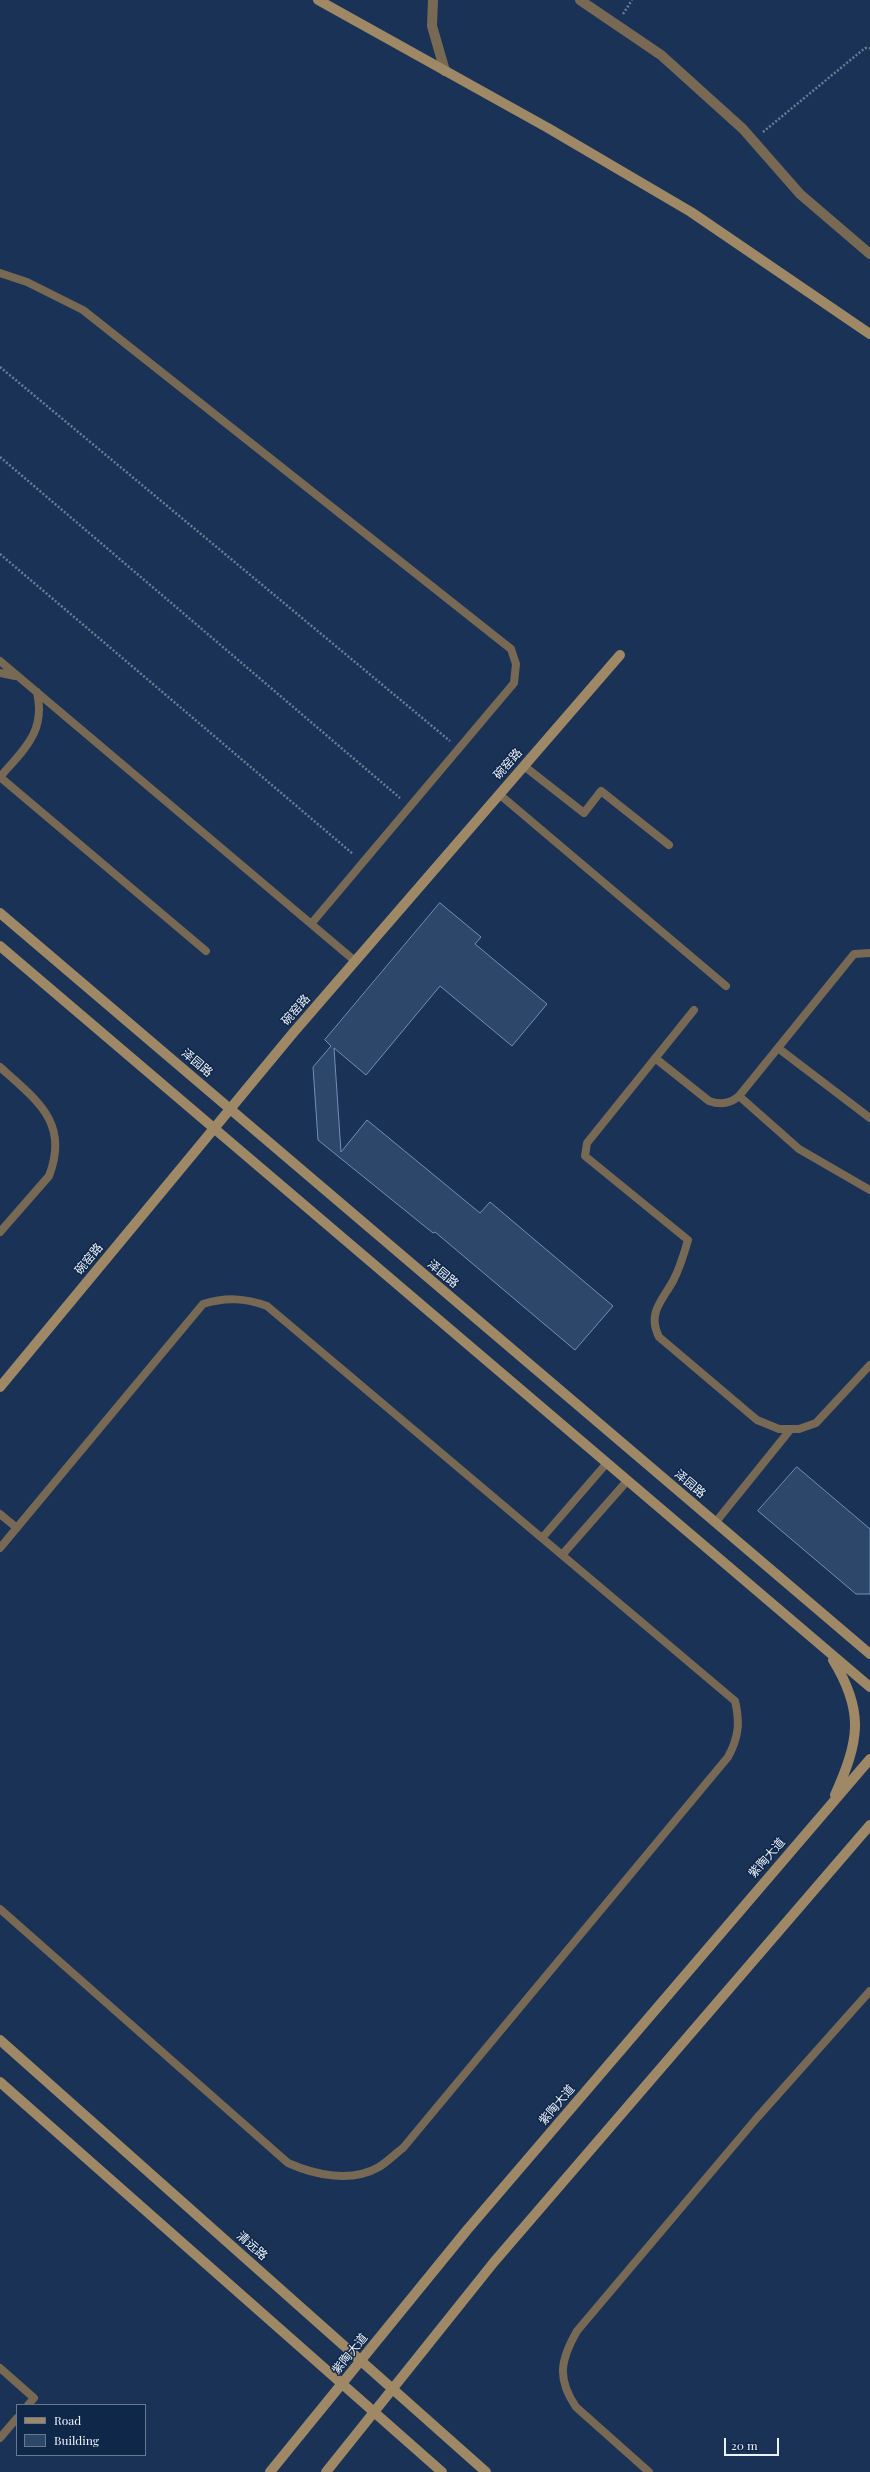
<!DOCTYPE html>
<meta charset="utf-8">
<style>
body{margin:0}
#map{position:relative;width:870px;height:2472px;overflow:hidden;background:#193255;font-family:"Playfair Display",serif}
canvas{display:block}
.legend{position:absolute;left:16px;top:2404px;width:130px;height:52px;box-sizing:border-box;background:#0f2749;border:1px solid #677890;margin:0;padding:5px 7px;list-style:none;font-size:12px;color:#ecf2fb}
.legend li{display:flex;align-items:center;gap:8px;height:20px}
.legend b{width:20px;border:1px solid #677890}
.scale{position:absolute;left:724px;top:2438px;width:55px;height:18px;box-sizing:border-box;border:2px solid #ecf2fb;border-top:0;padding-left:5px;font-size:12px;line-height:14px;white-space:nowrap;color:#ecf2fb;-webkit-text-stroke:3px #0f2749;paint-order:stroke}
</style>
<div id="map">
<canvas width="870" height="2472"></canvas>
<ul class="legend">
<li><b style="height:5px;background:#9f8865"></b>Road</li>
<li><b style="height:11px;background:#2d476b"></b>Building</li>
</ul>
<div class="scale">20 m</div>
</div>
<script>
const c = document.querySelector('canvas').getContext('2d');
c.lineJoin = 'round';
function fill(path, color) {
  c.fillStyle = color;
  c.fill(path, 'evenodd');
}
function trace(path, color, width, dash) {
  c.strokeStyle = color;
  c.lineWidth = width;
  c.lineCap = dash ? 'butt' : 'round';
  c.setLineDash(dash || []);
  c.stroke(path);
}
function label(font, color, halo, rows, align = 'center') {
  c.font = font + ' "Playfair Display","Noto Sans SC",serif';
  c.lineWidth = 3;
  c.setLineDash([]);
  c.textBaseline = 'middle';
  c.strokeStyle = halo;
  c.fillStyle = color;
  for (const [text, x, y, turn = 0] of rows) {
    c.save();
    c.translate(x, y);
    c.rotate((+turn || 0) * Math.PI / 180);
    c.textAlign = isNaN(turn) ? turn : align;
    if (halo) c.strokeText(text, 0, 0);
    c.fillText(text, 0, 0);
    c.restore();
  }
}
const building = new Path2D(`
 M 440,903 L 481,937 L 475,944 L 547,1004 L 512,1046 L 440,986 L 366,1075 L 334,1048 L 341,1152 L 367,1120 L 480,1213 L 490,1202 L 613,1306 L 575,1350 L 435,1232 L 433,1233 L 318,1140 L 313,1067 L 331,1046 L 325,1040 Z
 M 797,1467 L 870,1529 L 870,1594 L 856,1594 L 758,1511 Z`);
fill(building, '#2d476b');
trace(building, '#728fb7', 1);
trace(new Path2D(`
 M 623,14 L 632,0
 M 763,132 L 865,48 L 870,48
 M 0,367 L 450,741
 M 0,457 L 400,798
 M 0,554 L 353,854`), '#6b7d96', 2.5, [2, 2]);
trace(new Path2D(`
 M 0,273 L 27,282 L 83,310 L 511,649 L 516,664 L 514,683 L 311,924
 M 0,661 L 355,961
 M 0,673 L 15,676
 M 524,766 L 584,813 L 601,791 L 669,845
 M 0,777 L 206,951
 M 0,777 C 24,749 46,732 37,692
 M 499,794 L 726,986
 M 694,1010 L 587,1143 L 585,1156 L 688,1240 C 684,1254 680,1268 673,1281 C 662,1301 647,1313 659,1337 L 757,1420 L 779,1429 L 799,1429 L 816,1423 L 870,1365
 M 778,1048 L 870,1118
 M 655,1058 L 709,1101 C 720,1105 730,1104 739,1096 L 854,954 L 870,953
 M 0,1067 C 36,1100 70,1122 49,1176 L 0,1232
 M 739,1096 L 799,1149 L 870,1190
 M 0,1514 L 17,1528
 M 715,1523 L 790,1430
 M 542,1538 L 606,1464
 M 0,1548 L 203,1304 C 226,1297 245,1298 267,1306 L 735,1701 C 740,1722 739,1737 728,1757 L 403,2148 C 395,2154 387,2162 379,2167 C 351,2183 315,2175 288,2163 L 0,1909
 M 562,1555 L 627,1481
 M 0,2368 L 34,2398 L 28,2405
 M 0,2438 L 17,2418
 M 649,2472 L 576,2407 C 556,2378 561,2359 577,2331 L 756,2119 L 870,1991`), '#786954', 8);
trace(new Path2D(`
 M 433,0 L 432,26 L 445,71
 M 580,0 L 661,55 L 743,129 L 800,194 L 870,254`), '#786954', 10);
trace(new Path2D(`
 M 318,0 L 548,128 L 691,212 L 870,334
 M 0,913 L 870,1654
 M 0,946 L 870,1687
 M 0,1387 L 293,1033 L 620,655
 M 833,1660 C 865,1712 859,1741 835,1795
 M 0,2040 L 486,2472
 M 0,2082 L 442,2472
 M 270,2472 L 467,2230 L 870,1759
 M 326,2472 L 494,2262 L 870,1825`), '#9f8865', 10);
label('12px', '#ecf2fb', '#0f2749', [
 ["碗窑路",508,764,-49],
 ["碗窑路",296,1010,-49],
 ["泽园路",197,1063,40],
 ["碗窑路",89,1259,-51],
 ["泽园路",443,1274,40],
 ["泽园路",690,1484,40],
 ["紫陶大道",767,1858,-49],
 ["紫陶大道",557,2105,-50],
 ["清远路",252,2246,42],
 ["紫陶大道",350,2354,-51]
]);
</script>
